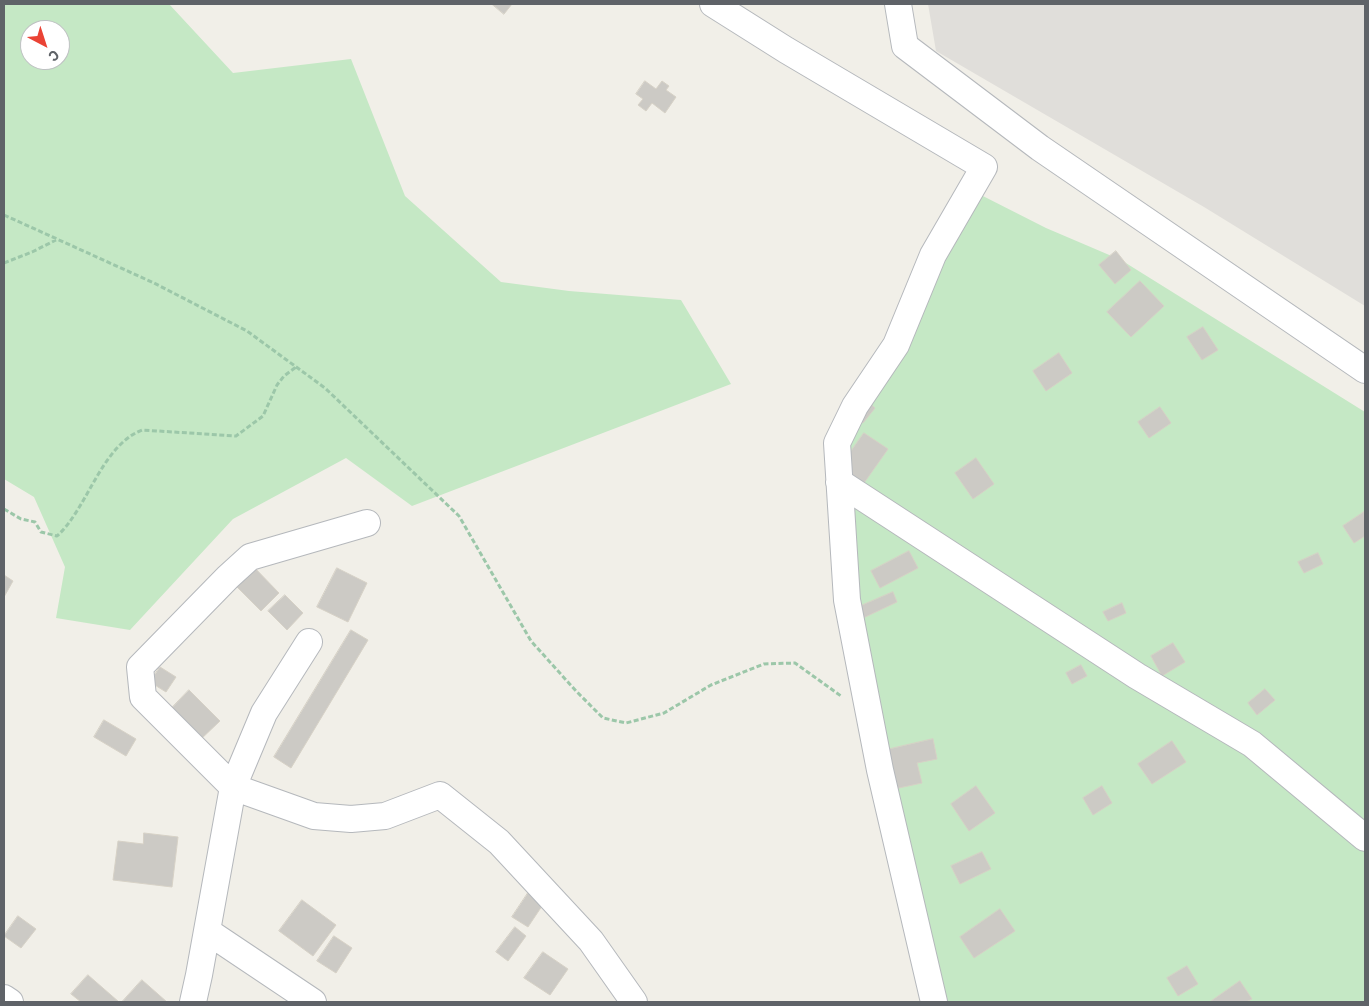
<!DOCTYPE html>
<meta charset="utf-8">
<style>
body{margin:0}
#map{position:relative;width:1369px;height:1006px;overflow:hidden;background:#f1efe8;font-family:"IBM Plex Sans",sans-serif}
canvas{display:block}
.frame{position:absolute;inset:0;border:5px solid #5f6368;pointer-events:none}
.north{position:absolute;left:20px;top:20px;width:50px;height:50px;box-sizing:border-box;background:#fff;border:1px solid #bfc1c3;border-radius:50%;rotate:140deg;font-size:14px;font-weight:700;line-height:20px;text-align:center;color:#5f6368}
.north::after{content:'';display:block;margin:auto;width:18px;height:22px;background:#ea4335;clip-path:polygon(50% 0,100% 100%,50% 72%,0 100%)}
</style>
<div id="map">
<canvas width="1369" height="1006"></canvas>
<div class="frame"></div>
<div class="north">С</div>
</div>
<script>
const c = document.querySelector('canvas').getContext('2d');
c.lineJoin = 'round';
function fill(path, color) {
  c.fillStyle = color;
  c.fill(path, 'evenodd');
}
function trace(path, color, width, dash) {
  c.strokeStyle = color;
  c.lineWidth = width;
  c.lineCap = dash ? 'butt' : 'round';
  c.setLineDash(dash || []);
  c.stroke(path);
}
fill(new Path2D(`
 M 928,4 L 1365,4 L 1365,306 L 1204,207 L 936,51 Z`), '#e0deda');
fill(new Path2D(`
 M 4,4 L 169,4 L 233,73 L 351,59 L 405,196 L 501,282 L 569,291 L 681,300 L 731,384 L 412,506 L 346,458 L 233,519 L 130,630 L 56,618 L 65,567 L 34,497 L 4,479 ZM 30,30 L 60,30 L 60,60 L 30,60 Z
 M 975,192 L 1046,228 L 1121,260 L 1365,412 L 1365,1002 L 932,1002 L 833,499 L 862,383 Z`), '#c5e8c5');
const building = new Path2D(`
 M 492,4 L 512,4 L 504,14 Z
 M 645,81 L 656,89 L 662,81 L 669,86 L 666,90 L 676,97 L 665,113 L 652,103 L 646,111 L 638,105 L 643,99 L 636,94 Z
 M 1116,251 L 1131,270 L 1115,284 L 1099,265 Z
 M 1140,281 L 1164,306 L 1131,337 L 1107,312 Z
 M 1203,327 L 1218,350 L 1202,360 L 1187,337 Z
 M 1059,353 L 1072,373 L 1046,391 L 1033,371 Z
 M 866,400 L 875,408 L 863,423 L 854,415 Z
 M 1160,407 L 1171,423 L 1149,438 L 1138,422 Z
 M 864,433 L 888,449 L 864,483 L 840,467 Z
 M 976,458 L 994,484 L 973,499 L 955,473 Z
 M 1364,512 L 1365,536 L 1354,543 L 1343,526 Z
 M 909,551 L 918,568 L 880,588 L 871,571 Z
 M 1318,553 L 1323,564 L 1304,573 L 1298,562 Z
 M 250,563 L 279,593 L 261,611 L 231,581 Z
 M 337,568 L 367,583 L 348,622 L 317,607 Z
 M 4,575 L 13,581 L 4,597 Z
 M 893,592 L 897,602 L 861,619 L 856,608 Z
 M 285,595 L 303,613 L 287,630 L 268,611 Z
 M 1122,603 L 1126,613 L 1108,621 L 1103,612 Z
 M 351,630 L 368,640 L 291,768 L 274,757 Z
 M 1173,643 L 1185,662 L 1162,676 L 1151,656 Z
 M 1081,665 L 1087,676 L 1072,684 L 1066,673 Z
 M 160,667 L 176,677 L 166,692 L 150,682 Z
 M 1265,689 L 1275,700 L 1257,715 L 1248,703 Z
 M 189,690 L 220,721 L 199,741 L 169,711 Z
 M 104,720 L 136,739 L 126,756 L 94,737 Z
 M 933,739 L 937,759 L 917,763 L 922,783 L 894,789 L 886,750 Z
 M 1172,741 L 1186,762 L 1152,784 L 1138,764 Z
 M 976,786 L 995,813 L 969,831 L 951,804 Z
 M 1102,786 L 1112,803 L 1093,815 L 1083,798 Z
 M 144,833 L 178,837 L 172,887 L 113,880 L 118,841 L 143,844 Z
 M 982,852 L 991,869 L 960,884 L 951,866 Z
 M 530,890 L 546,900 L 528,927 L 512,917 Z
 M 302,900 L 336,925 L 313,956 L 279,931 Z
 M 1000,909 L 1015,931 L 974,958 L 960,937 Z
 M 18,916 L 36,929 L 21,948 L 4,936 Z
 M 515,927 L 526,936 L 508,961 L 496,952 Z
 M 334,936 L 352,948 L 336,973 L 317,961 Z
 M 543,952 L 568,969 L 550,995 L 524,978 Z
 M 1187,966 L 1198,984 L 1178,996 L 1167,978 Z
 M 88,975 L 119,1002 L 81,1002 L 71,994 Z
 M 142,980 L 167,1002 L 122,1002 Z
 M 1240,981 L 1252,999 L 1246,1002 L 1210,1002 Z`);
fill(building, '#cccac5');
trace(building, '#d6d1c6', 1);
const minor = new Path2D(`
 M 713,4 L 786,50 L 984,167 L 933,255 L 896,345 L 855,406 L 837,443 L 847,600 L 880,770 L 934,1002
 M 898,4 L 905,46 L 1040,148 L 1365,370
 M 839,482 L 1137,676 L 1252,744 L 1365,838
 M 309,642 L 264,713 L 233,787 L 314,816 L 351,819 L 385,816 L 440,795 L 499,842 L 591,941 L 634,1002
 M 207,931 L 313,1002
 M 4,998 L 10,1002
 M 193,1002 L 199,975 L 233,787 L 143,697 L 140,667 L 228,577 L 250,557 L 367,523`);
trace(minor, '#b5b8bc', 28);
trace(new Path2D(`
 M 4,215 L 154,283 L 247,331 L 325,388 L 459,516 L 531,641 L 576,691 L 603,718 L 626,723 L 664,713 L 711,685 L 764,664 L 795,663 L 841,696
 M 4,263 L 32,252 L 56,240
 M 4,509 L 21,519 L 35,522 L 41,532 L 57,536 C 88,508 101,446 142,430 L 236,436 L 263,416 L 277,385 L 284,376 L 296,367`), '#9cc7a9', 3, [5, 2.5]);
trace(minor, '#fff', 26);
</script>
